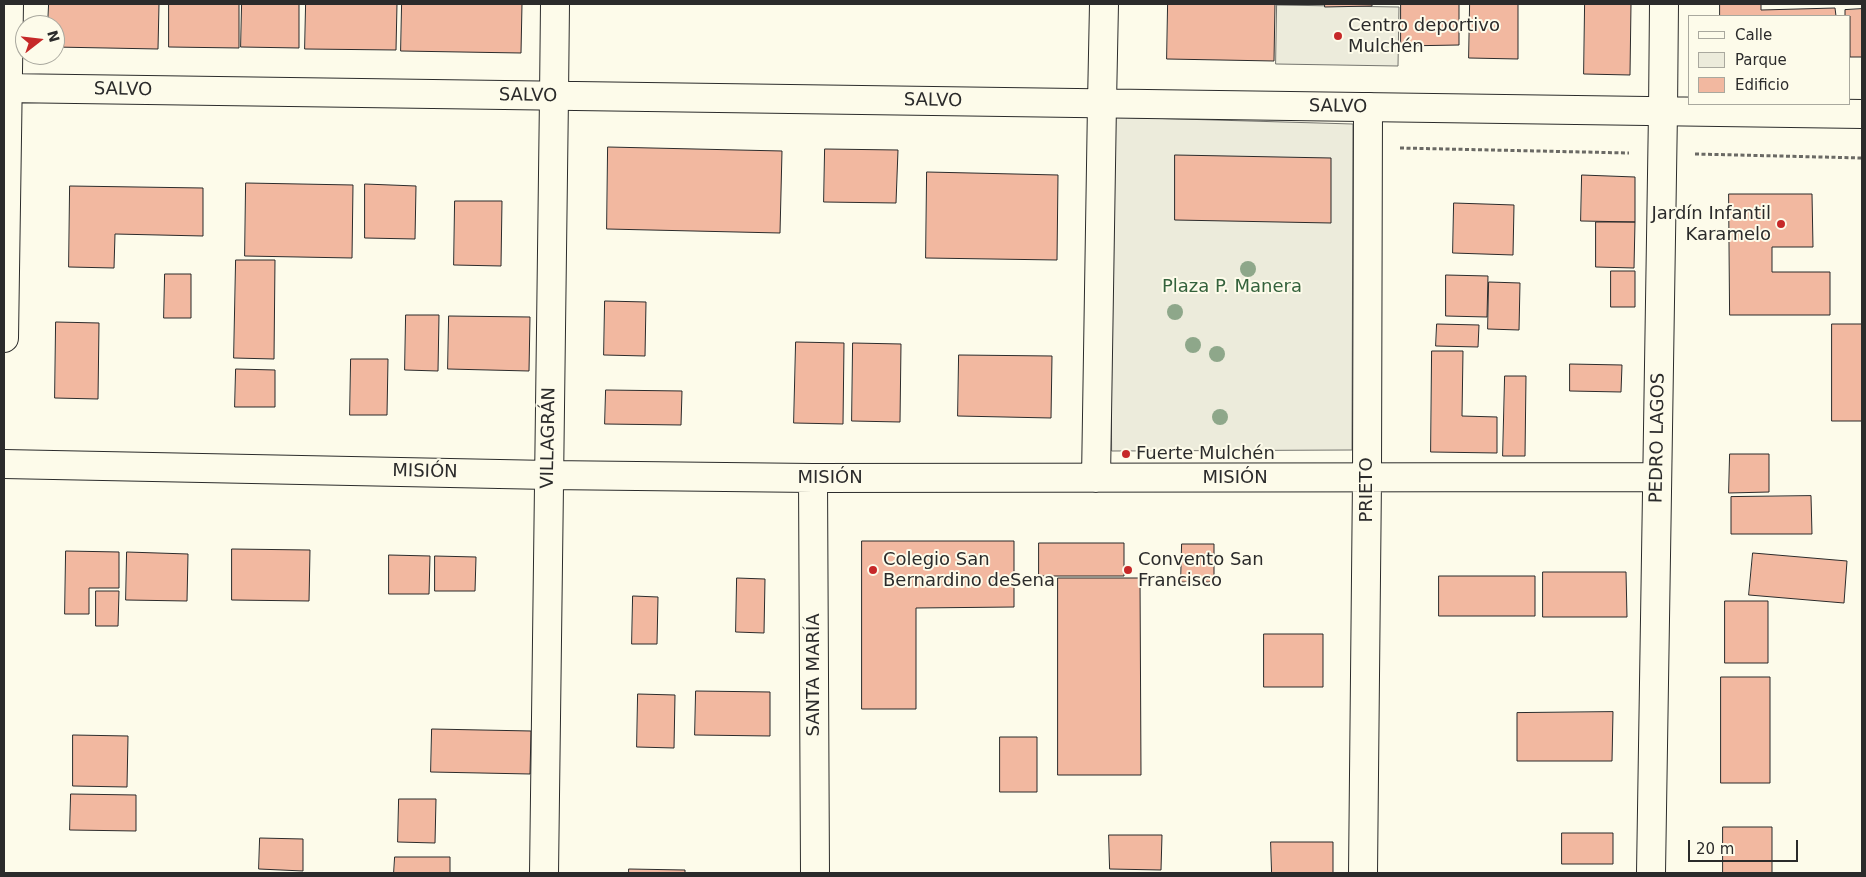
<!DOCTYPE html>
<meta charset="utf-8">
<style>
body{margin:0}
#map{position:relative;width:1866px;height:877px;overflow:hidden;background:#fdfbea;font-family:"DejaVu Sans",sans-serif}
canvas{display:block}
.frame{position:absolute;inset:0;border:5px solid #2b2b2b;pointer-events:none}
.legend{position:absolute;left:1688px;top:15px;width:162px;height:90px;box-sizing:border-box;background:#fdfbea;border:1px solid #a9a89e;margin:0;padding:6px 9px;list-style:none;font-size:15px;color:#2b2b2b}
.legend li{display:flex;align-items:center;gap:10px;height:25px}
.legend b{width:25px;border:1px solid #a9a89e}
.north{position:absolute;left:15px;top:15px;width:50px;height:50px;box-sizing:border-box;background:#fdfbea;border:1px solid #a9a89e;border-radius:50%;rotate:74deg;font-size:14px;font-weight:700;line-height:20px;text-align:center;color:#2b2b2b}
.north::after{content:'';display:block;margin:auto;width:18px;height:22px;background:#c62828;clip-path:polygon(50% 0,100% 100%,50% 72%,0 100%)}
.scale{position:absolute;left:1688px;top:840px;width:110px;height:22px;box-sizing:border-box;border:2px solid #2b2b2b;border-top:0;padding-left:6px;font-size:15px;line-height:18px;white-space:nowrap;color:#2b2b2b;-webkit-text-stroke:4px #fdfbea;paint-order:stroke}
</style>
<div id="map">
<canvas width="1866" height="877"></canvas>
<div class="frame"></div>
<ul class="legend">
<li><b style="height:6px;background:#fdfbea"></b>Calle</li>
<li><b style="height:14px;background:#ecebdb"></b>Parque</li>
<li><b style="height:14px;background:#f2b8a0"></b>Edificio</li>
</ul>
<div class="north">N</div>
<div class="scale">20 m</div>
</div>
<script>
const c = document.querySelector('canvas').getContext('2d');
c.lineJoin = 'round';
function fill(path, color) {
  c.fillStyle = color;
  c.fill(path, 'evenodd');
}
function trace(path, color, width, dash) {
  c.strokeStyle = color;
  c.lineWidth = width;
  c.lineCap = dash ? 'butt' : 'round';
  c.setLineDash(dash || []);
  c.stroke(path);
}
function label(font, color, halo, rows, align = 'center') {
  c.font = font + ' "DejaVu Sans",sans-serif';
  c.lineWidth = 4;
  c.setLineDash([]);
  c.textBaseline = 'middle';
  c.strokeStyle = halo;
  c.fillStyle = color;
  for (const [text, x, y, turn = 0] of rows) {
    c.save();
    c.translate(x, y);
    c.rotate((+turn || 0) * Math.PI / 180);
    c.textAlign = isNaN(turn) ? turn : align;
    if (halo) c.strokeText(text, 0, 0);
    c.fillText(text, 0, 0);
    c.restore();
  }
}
const green = new Path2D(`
 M 1277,5 L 1399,7 L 1398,66 L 1276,64 Z
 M 1110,117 L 1353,124 L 1352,450 L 1112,451 Z`);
fill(green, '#ecebdb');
trace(green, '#74746e', 1);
const building = new Path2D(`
 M 49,4 L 159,4 L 158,49 L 55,47 L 55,25 L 48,25 Z
 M 169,4 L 239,4 L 239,48 L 169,47 Z
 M 242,4 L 299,4 L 299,48 L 241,47 Z
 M 306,4 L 397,4 L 396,50 L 305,49 Z
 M 402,4 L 522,4 L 521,53 L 401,51 Z
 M 1168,4 L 1275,4 L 1274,61 L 1167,59 Z
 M 1325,4 L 1372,4 L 1372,6 L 1325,7 Z
 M 1401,4 L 1459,4 L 1459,45 L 1401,46 Z
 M 1470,4 L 1518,4 L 1518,59 L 1469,58 Z
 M 1585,4 L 1631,4 L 1630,75 L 1584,74 Z
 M 1720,4 L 1761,4 L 1761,10 L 1835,8 L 1836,16 L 1720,16 Z
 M 1862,9 L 1862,57 L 1850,57 L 1850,16 L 1845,16 L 1845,10 Z
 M 608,147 L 782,151 L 780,233 L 607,229 Z
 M 825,149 L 898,150 L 896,203 L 824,202 Z
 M 1175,155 L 1331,158 L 1331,223 L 1175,220 Z
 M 927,172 L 1058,175 L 1057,260 L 926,258 Z
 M 1582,175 L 1635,177 L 1635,222 L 1581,221 Z
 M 246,183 L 353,185 L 352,258 L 245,256 Z
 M 365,184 L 416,186 L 415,239 L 365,238 Z
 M 70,186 L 203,188 L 203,236 L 115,234 L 114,268 L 69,267 Z
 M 1729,194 L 1812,194 L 1813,247 L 1772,247 L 1772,272 L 1830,272 L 1830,315 L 1730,315 Z
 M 455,201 L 502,201 L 501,266 L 454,265 Z
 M 1454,203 L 1514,205 L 1513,255 L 1453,253 Z
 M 1596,222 L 1635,222 L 1634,268 L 1596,267 Z
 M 236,260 L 275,260 L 274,359 L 234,358 Z
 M 1611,271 L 1635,271 L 1635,307 L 1611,307 Z
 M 165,274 L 191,274 L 191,318 L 164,318 Z
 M 1446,275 L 1488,276 L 1487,317 L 1446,316 Z
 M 1489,282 L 1520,283 L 1519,330 L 1488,329 Z
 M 605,301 L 646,302 L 645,356 L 604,355 Z
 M 406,315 L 439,315 L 438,371 L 405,370 Z
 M 449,316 L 530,317 L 529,371 L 448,369 Z
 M 56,322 L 99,323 L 98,399 L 55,398 Z
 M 1437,324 L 1479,325 L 1478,347 L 1436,346 Z
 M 1832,324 L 1862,324 L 1862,421 L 1832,421 Z
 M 796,342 L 844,343 L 843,424 L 794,423 Z
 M 853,343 L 901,344 L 900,422 L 852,421 Z
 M 1432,351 L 1463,351 L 1462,416 L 1497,417 L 1497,453 L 1431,452 Z
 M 959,355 L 1052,356 L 1051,418 L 958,416 Z
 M 351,359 L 388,359 L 387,415 L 350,415 Z
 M 1570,364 L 1622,365 L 1621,392 L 1570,391 Z
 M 236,369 L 275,370 L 275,407 L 235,407 Z
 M 1505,376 L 1526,376 L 1525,456 L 1503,456 Z
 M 606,390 L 682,391 L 681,425 L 605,424 Z
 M 1730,454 L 1769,454 L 1769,492 L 1729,493 Z
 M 1811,496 L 1812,534 L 1731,534 L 1731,497 Z
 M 862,541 L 1014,541 L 1014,607 L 916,608 L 916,709 L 862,709 Z
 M 1039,543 L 1124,543 L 1124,576 L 1039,576 Z
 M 1182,544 L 1214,544 L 1214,582 L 1181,582 Z
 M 232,549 L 310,550 L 309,601 L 232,600 Z
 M 66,551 L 119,552 L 119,588 L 89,588 L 89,614 L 65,614 Z
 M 127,552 L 188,554 L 187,601 L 126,600 Z
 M 1753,553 L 1847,561 L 1844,603 L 1749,595 Z
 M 389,555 L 430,556 L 429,594 L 389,594 Z
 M 435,556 L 476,557 L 475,591 L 435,591 Z
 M 1543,572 L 1626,572 L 1627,617 L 1543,617 Z
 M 1439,576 L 1535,576 L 1535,616 L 1439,616 Z
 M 737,578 L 765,579 L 764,633 L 736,632 Z
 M 1058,578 L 1140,578 L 1141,775 L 1058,775 Z
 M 96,591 L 119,591 L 118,626 L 96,626 Z
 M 633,596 L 658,597 L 657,644 L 632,644 Z
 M 1725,601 L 1768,601 L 1768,663 L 1725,663 Z
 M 1264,634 L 1323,634 L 1323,687 L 1264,687 Z
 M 1721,677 L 1770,677 L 1770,783 L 1721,783 Z
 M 696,691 L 770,692 L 770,736 L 695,735 Z
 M 638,694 L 675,695 L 674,748 L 637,747 Z
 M 1613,712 L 1612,761 L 1517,761 L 1517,713 Z
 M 432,729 L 531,731 L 530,774 L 431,772 Z
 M 73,735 L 128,736 L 127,787 L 73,786 Z
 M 1000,737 L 1037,737 L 1037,792 L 1000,792 Z
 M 71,794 L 136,795 L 136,831 L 70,830 Z
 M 399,799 L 436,799 L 435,843 L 398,842 Z
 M 1723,827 L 1772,827 L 1772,873 L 1723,873 Z
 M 1562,833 L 1613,833 L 1613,864 L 1562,864 Z
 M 1109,835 L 1162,835 L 1161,870 L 1110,869 Z
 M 260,838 L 303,839 L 303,871 L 259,869 Z
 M 1271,842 L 1333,842 L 1333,873 L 1272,873 Z
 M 395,857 L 450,857 L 450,873 L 394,873 Z
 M 629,869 L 685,870 L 685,873 L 629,873 Z`);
fill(building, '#f2b8a0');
trace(building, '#2b2b2b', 1);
const street = new Path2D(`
 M 4,464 L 549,475 L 813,478 L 1657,477
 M 813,478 L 815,873
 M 1096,478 L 1102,103
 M 544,873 L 554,96
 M 1363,873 L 1367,478 L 1368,107
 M 1651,873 L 1663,111`);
const secondary = new Path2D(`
 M 4,88 L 1862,114
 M 554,96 L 555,4
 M 1102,103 L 1104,4
 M 1663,111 L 1664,4
 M 4,338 L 9,4`);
trace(street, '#2b2b2b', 30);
trace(secondary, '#2b2b2b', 30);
trace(new Path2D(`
 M 1400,148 L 1629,153
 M 1695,154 L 1862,158`), '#6a6964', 3, [4, 2.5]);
trace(street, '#fdfbea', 28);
trace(secondary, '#fdfbea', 28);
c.fillStyle = '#8ea78a';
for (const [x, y] of [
 [1248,269],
 [1175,312],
 [1193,345],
 [1217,354],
 [1220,417]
]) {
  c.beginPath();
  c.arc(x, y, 8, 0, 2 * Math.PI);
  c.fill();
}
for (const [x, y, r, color] of [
 [1338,36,5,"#c62828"],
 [1781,224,5,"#c62828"],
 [1126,454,5,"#c62828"],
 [873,570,5,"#c62828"],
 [1128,570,5,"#c62828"]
]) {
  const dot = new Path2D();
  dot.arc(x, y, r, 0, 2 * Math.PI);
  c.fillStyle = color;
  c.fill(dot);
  trace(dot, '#fdfbea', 2);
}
label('18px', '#2b2b2b', '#fdfbea', [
 ["Centro deportivo",1348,26],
 ["Mulchén",1348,47],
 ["Jardín Infantil",1771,214,"right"],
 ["Karamelo",1771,235,"right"],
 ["Fuerte Mulchén",1136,454],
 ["Colegio San",883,560],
 ["Bernardino deSena",883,581],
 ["Convento San",1138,560],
 ["Francisco",1138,581]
], 'left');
label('18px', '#2b2b2b', '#fdfbea', [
 ["SALVO",123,90,1],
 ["SALVO",528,96,1],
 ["SALVO",933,101,1],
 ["SALVO",1338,107,1],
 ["VILLAGRÁN",549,438,-89],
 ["PEDRO LAGOS",1658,438,-89],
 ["MISIÓN",425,472,1],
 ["MISIÓN",830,478],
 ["MISIÓN",1235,478],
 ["PRIETO",1367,490,-90],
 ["SANTA MARÍA",814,675,-90]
]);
label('18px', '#34623c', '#fdfbea', [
 ["Plaza P. Manera",1232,287]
]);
</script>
